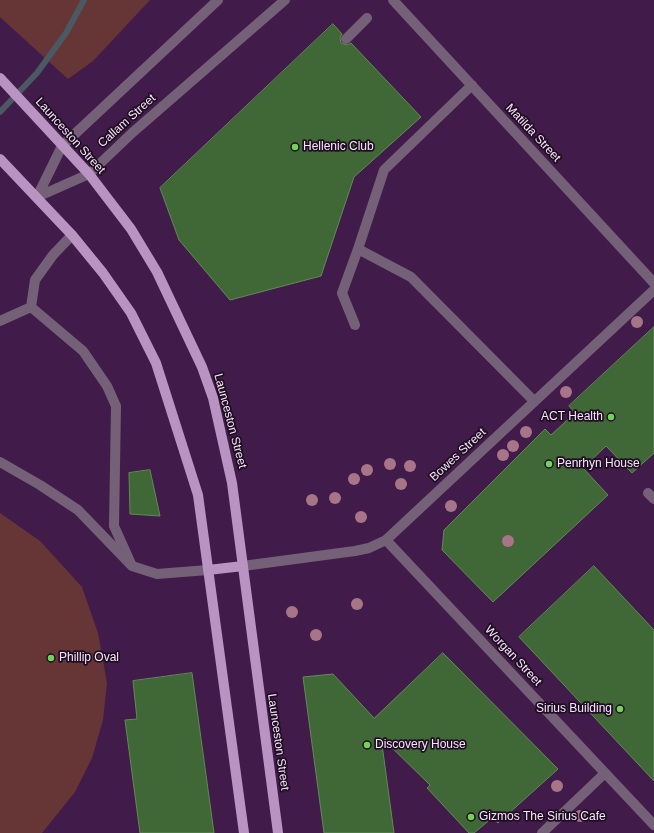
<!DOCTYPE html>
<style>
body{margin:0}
canvas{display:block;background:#411b49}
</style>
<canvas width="654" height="833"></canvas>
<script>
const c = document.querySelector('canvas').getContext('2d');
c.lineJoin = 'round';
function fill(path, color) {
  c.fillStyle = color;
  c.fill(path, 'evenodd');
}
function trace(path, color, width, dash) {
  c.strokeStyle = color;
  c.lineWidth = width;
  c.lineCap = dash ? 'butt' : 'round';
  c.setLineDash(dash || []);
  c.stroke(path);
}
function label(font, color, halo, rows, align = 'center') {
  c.font = font + ' Helvetica,sans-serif';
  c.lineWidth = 3.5;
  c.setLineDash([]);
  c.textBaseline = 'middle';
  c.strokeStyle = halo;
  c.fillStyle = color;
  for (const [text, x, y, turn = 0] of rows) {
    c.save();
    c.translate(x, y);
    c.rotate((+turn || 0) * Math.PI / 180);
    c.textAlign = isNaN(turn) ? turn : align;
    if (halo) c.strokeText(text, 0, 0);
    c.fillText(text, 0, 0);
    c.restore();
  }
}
fill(new Path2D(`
 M 0,0 L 150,0 L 93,61 L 68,79 L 0,17 Z
 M 0,513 L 40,541 L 82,587 L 98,633 L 107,683 L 103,720 L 92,758 L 75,792 L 42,833 L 0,833 Z`), '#663637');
trace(new Path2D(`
 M 0,112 L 37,73 L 66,33 L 84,0`), '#4a5962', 6);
const building = new Path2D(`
 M 333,24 L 342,34 L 340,38 L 341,43 L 347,45 L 351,43 L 421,117 L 354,177 L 321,276 L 230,300 L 179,240 L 160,188 Z
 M 654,327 L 654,453 L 632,473 L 606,446 L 583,468 L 608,495 L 493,602 L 442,550 L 444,530 L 545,429 L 551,435 L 575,413 L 569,406 Z
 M 150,470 L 160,516 L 130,514 L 129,473 Z
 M 594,566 L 654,630 L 654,781 L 519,637 Z
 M 443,653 L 558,769 L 498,823 L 492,818 L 474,833 L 469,833 L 427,788 L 430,785 L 381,737 L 394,833 L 324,833 L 303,677 L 333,674 L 374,718 Z
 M 192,673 L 214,833 L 140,833 L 125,720 L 137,719 L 133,681 Z`);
fill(building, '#3f6836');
trace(building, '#608b56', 1);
trace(new Path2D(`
 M 393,0 L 654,283
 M 346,39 L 367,18
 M 472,85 L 384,170 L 358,249 L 411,277 L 534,401
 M 37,197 L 89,174 L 132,133 L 285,0
 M 37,197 L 62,146 L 218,0
 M 31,307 L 35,280 L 53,255 L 72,235
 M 0,321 L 31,307 L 83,351 L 107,386 L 116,406 L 114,526 L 132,566
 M 355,325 L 342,293 L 358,249
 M 0,462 L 40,485 L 78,510 L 132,566 L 157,574 L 208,570
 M 648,493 L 654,499
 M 386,540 L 654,825
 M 243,566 L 355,551 L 369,548 L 386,540 L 654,290
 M 542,833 L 605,773`), '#746178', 10);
trace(new Path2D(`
 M 0,78 L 89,174 L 131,229 L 157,272 L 202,367 L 213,398 L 232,483 L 278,833
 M 0,159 L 72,235 L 103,273 L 131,313 L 156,363 L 198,495 L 244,833
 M 208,570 L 243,566`), '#b993c1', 10);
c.fillStyle = '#a77488';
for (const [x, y] of [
 [637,322],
 [566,392],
 [526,432],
 [513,446],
 [503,455],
 [390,464],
 [410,466],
 [367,470],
 [354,479],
 [401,484],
 [335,498],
 [312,500],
 [451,506],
 [361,517],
 [508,541],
 [357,604],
 [292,612],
 [316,635],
 [557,786],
 [580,816]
]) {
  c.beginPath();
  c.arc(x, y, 6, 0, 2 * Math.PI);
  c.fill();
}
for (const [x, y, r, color] of [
 [295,147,4,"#72d25d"],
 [611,417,4,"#72d25d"],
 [549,464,4,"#72d25d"],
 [51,658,4,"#72d25d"],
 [620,709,4,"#72d25d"],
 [367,745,4,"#72d25d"],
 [471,817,4,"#72d25d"]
]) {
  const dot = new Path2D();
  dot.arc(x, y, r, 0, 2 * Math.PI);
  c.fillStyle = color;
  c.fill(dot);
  trace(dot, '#1f0e22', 1.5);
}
label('12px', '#f8e5fd', '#1f0e22', [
 ["Callam Street",127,121,-42],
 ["Matilda Street",533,133,47],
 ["Launceston Street",70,136,48],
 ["Launceston Street",230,421,75],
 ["Bowes Street",458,455,-43],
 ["Worgan Street",513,656,47],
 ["Launceston Street",278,742,82]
]);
label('12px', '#f8e5fd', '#1f0e22', [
 ["Hellenic Club",303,147],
 ["ACT Health",603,417,"right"],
 ["Penrhyn House",557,464],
 ["Phillip Oval",59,658],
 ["Sirius Building",612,709,"right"],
 ["Discovery House",375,745],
 ["Gizmos The Sirius Cafe",479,817]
], 'left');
</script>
